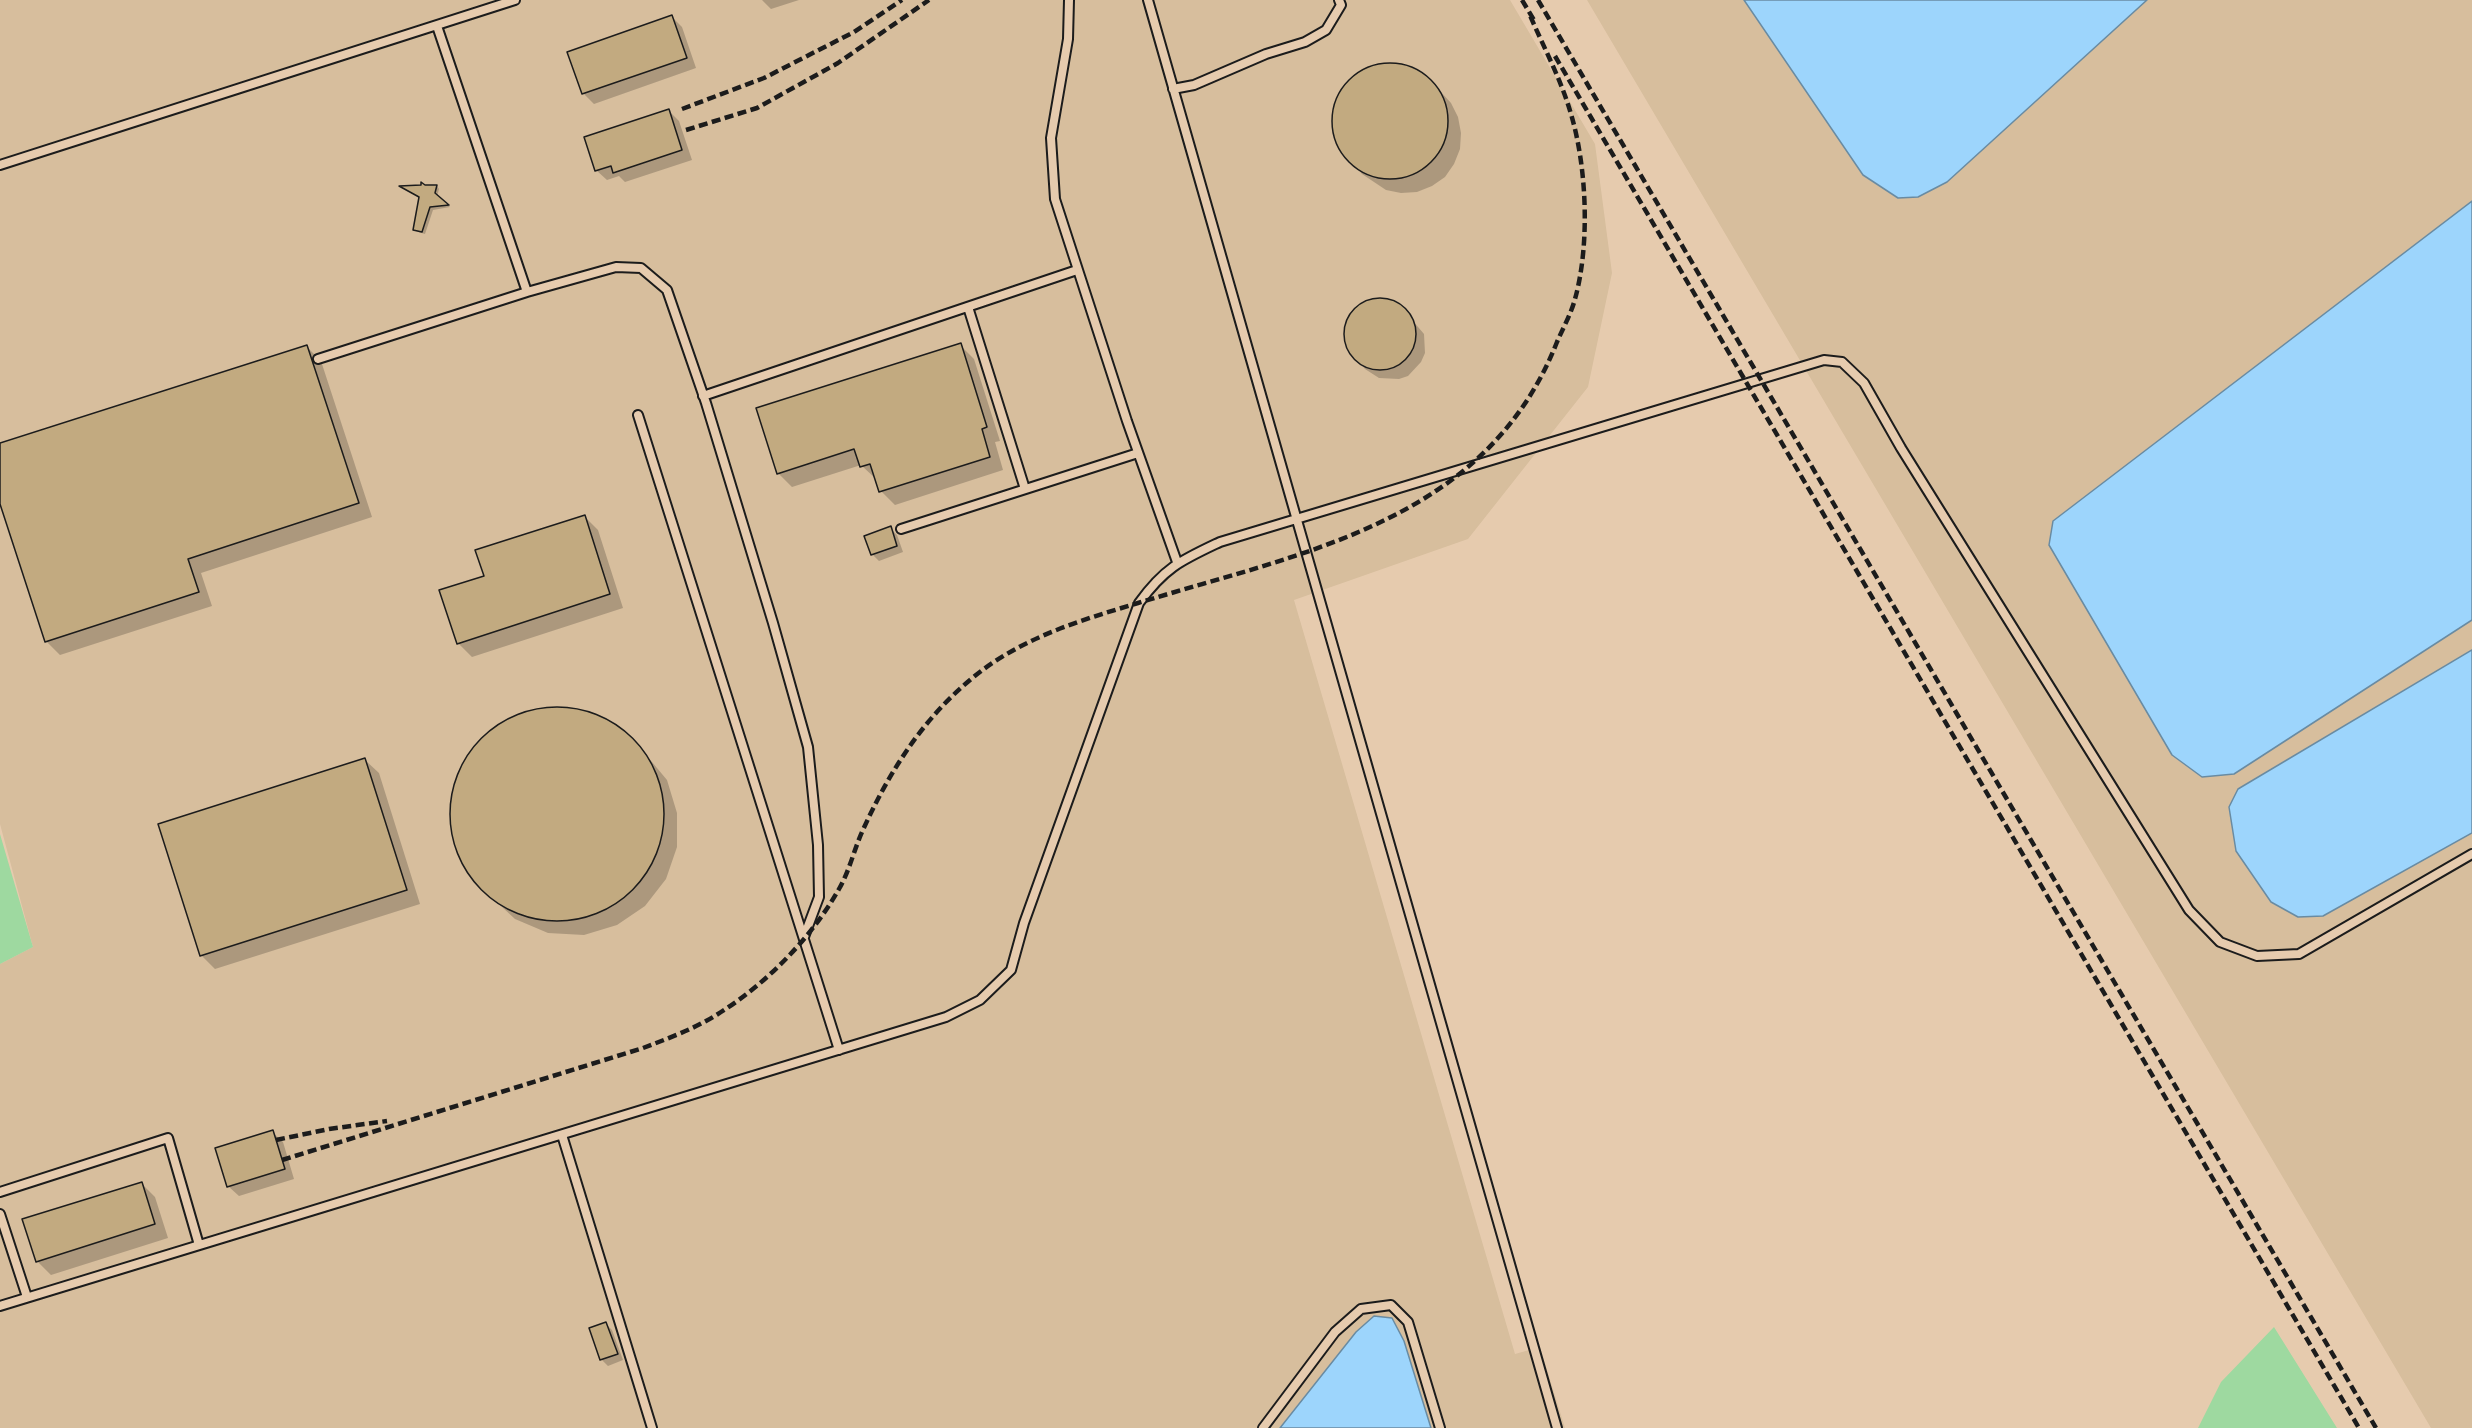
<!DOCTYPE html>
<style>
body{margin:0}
canvas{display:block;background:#e6cbae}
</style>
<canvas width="2472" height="1428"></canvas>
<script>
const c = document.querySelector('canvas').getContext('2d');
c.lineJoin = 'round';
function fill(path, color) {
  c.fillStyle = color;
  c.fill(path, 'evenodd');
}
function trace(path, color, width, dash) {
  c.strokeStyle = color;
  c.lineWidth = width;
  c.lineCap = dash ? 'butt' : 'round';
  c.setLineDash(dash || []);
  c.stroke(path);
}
fill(new Path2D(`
 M 0,0 L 1510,0 L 1595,144 L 1612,273 L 1588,387 L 1468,539 L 1294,600 L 1515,1354 L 1540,1347 L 1565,1428 L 0,1428 L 0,964 L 33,947 L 0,824 Z
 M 1587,0 L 2472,0 L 2472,1428 L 2431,1428 Z`), '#d7be9d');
fill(new Path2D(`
 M 0,834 L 33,947 L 0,964 Z
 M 2274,1327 L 2337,1428 L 2198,1428 L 2221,1382 Z`), '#9ed9a0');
const water = new Path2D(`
 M 1744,0 L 2147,0 L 1947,182 L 1918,197 L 1898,198 L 1863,175 Z
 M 2472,201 L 2472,620 L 2234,774 L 2202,777 L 2172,755 L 2049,545 L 2053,521 Z
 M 2472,650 L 2472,833 L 2323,916 L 2298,917 L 2271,902 L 2236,851 L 2229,807 L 2238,789 Z
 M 1374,1316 L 1392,1318 L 1404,1341 L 1431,1428 L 1280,1428 L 1356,1332 Z`);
fill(water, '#9dd5fc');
trace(water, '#698ba2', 1.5);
fill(new Path2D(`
 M 762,0 L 799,0 L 771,9 Z
 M 672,17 L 682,27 L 696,68 L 594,104 L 583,93 Z
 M 1396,64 L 1411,68 L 1425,76 L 1440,91 L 1451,103 L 1458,117 L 1461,133 L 1460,149 L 1454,164 L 1445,177 L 1432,186 L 1417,192 L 1401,193 L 1386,190 L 1362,174 L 1340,148 L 1333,122 L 1338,98 L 1352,78 L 1365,69 L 1380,65 Z
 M 669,111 L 679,121 L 692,160 L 625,182 L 619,176 L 607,180 L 596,170 Z
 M 437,186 L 439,189 L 437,197 L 450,207 L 433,210 L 425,234 L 418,232 L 415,229 L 420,198 L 402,188 Z
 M 1384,299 L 1401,307 L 1424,334 L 1425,353 L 1421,362 L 1408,376 L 1399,379 L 1379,378 L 1365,369 L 1349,350 L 1345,335 L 1348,320 L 1356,308 L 1364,303 Z
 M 960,345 L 974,359 L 1000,441 L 995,442 L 1003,470 L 895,505 L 881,491 L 877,480 L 861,465 L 792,487 L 778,473 Z
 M 307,347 L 321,361 L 372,517 L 201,573 L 212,606 L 60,655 L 46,641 L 0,499 L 0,444 Z
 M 584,516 L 598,530 L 623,608 L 472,657 L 458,643 L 486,577 Z
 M 890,528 L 897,535 L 903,552 L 879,561 L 872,554 Z
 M 572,708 L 604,718 L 632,738 L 667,780 L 677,813 L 677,847 L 666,879 L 645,906 L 617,925 L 584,935 L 548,933 L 515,919 L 488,894 L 474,879 L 456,847 L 451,812 L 458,776 L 476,745 L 504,722 L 537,709 Z
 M 365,760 L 379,773 L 420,904 L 215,969 L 201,955 Z
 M 272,1132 L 283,1142 L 294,1179 L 239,1196 L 228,1186 Z
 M 141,1183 L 155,1197 L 168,1238 L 51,1275 L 37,1261 Z
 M 606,1324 L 612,1330 L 623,1360 L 608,1366 L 601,1359 Z`), '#0003');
const building = new Path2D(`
 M 672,15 L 687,58 L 582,94 L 567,52 Z
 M1332 121a58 58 0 1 1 116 0a58 58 0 1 1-116 0Z
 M 669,109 L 682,150 L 613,173 L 611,166 L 595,171 L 584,137 Z
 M 421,182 L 425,185 L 437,185 L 435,193 L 449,205 L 430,207 L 422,232 L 413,230 L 419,197 L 399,186 L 421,185 Z
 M1344 334a36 36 0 1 1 72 0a36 36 0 1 1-72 0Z
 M 961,343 L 987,427 L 982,429 L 990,457 L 879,492 L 870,464 L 860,467 L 854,449 L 777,474 L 756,408 Z
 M 307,345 L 359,503 L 188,559 L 199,592 L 45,642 L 0,504 L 0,443 Z
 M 585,515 L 610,594 L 457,644 L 439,590 L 484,576 L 475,550 Z
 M 891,526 L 897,546 L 871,555 L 864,536 Z
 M450 814a107 107 0 1 1 214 0a107 107 0 1 1-214 0Z
 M 365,758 L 407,890 L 200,956 L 158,824 Z
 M 273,1130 L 285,1169 L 227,1187 L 215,1148 Z
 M 142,1182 L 155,1224 L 36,1262 L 22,1219 Z
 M 606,1322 L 618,1354 L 600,1360 L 589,1328 Z`);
fill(building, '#c2aa80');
trace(building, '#1c1c1c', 1.5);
const service = new Path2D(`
 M 1069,0 L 1068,39 L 1051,138 L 1055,199 L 1127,421 L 1177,562
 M 1148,0 L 1557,1428
 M 437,26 L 527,292
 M 1173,89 L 1194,85 L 1266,54 L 1305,42 L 1326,30 L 1341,5 L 1339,0
 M 0,165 L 515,0
 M 968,307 L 1025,489
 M 318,359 L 527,292 L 616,267 L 641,268 L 667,290 L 706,403 L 773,623 L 808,747 L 818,845 L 819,897 L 804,937
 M 703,396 L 1077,270
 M 638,415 L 839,1050
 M 901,529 L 1138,453
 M 562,1135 L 652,1428
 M 0,1192 L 168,1138 L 199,1245
 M 0,1214 L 27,1297
 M 0,1306 L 946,1017 L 980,1000 L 1011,970 L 1024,923 L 1139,603 C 1165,567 1182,560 1220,542 L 1824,360 L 1842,362 L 1864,383 L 1901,448 L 2189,910 L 2220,942 L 2257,956 L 2299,954 L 2472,854
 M 1263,1428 L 1335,1332 L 1361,1309 L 1391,1305 L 1408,1322 L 1440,1428`);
trace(service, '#1c1c1c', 12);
trace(service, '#e6cbae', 8);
trace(new Path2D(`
 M 1522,0 L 1534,20
 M 1538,0 L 2376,1428
 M 1555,56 L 2359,1428
 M 682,109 L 764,78 L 854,32 L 902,0
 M 686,130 L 757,108 L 838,63 L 929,0
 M 276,1140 L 329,1129 L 387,1121
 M 282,1160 L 643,1048 C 669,1038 697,1028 721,1012 C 767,983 812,937 839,889 C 849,872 854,850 862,832 C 888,774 921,721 970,680 C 1018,639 1078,621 1138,603 C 1304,552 1486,522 1557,342 C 1563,328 1571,314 1575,299 C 1590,245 1587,168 1571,114 C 1561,79 1543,46 1529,13`), '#1c1c1c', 4.5, [9, 4.5]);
</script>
